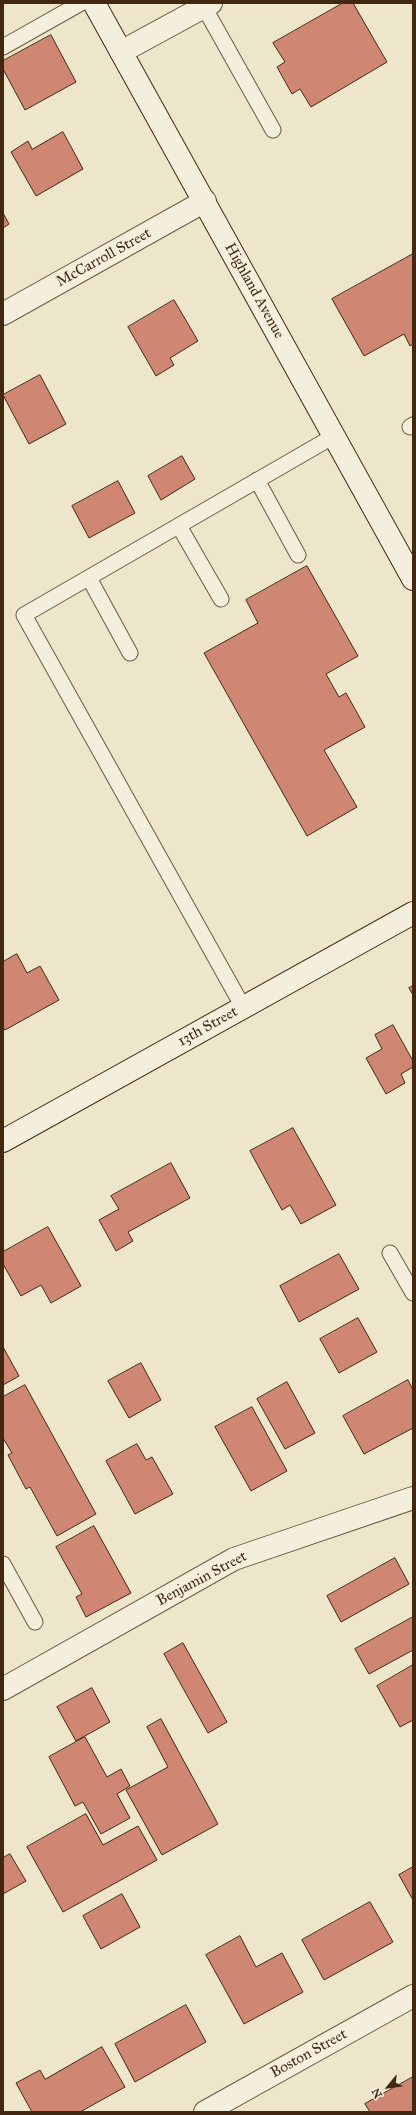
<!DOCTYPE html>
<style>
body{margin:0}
#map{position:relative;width:416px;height:2115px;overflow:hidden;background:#eee6cb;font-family:"IM FELL Great Primer",serif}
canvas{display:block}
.frame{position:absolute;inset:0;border:4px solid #422811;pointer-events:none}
.north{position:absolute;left:368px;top:2067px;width:40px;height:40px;-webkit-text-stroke:3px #f4efdd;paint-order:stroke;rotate:241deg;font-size:11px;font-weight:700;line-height:16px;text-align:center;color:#422811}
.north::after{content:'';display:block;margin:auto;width:14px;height:18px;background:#422811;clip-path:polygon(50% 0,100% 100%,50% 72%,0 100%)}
</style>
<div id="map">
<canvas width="416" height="2115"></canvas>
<div class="frame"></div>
<div class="north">N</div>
</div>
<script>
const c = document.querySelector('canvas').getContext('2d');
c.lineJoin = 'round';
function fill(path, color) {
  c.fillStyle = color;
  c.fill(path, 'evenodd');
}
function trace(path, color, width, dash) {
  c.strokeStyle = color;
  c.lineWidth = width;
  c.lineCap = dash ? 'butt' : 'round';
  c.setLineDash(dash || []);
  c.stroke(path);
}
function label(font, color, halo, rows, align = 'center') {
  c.font = font + ' "IM FELL Great Primer",serif';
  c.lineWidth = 3.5;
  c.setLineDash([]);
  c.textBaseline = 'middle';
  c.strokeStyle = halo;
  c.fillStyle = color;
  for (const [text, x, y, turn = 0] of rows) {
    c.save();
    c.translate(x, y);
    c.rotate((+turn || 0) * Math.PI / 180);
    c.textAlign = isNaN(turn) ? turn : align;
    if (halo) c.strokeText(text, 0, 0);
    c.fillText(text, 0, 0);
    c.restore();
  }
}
const building = new Path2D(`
 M 343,3 L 353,3 L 387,62 L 311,107 L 300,89 L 292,94 L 277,67 L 285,62 L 273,43 Z
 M 51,35 L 76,82 L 25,110 L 3,69 L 3,61 Z
 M 63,132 L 83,169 L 36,196 L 11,152 L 28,141 L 32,149 Z
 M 3,213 L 9,224 L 3,228 Z
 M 413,254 L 413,344 L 410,346 L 404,334 L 364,356 L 332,299 Z
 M 174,300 L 198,341 L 170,358 L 174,365 L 156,376 L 128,327 Z
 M 40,375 L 66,424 L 29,444 L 3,395 Z
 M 182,456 L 195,479 L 161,500 L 148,476 Z
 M 118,481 L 135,513 L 89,538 L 72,506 Z
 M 307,566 L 358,656 L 326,674 L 339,697 L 346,693 L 365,727 L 324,750 L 357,807 L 307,836 L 204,653 L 258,623 L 246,600 Z
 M 17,954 L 27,973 L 40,966 L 59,1000 L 5,1030 L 3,1027 L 3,962 Z
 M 413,986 L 413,995 L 409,988 Z
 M 393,1025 L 413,1061 L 413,1067 L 401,1074 L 405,1083 L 386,1094 L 366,1058 L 382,1049 L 375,1035 Z
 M 293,1128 L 336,1205 L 301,1224 L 290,1205 L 282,1210 L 250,1151 Z
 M 171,1163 L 190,1198 L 128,1232 L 133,1241 L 116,1251 L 99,1220 L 119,1209 L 111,1196 Z
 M 48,1227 L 81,1286 L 51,1303 L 41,1285 L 21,1296 L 3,1264 L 3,1252 Z
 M 339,1254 L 359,1289 L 299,1322 L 280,1286 Z
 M 358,1318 L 377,1352 L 339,1373 L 320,1339 Z
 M 3,1347 L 19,1376 L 3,1385 Z
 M 141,1363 L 161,1400 L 129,1418 L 108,1381 Z
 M 408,1380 L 413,1390 L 413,1428 L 364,1454 L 343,1416 Z
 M 287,1382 L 315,1433 L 285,1449 L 257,1399 Z
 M 25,1385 L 96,1514 L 57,1536 L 30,1487 L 26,1489 L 8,1455 L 12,1453 L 3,1438 L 3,1397 Z
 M 252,1407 L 287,1471 L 251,1491 L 215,1427 Z
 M 137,1444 L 146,1460 L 152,1457 L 173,1494 L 135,1514 L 106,1461 Z
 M 94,1526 L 131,1593 L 86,1617 L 76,1597 L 82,1594 L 56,1547 Z
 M 395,1558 L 409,1584 L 341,1622 L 327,1596 Z
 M 413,1617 L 413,1650 L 369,1674 L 355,1649 Z
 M 183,1643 L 227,1722 L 208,1733 L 164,1654 Z
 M 413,1665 L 413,1720 L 400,1727 L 377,1686 Z
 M 92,1688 L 110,1722 L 76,1741 L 57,1707 Z
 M 161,1719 L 218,1824 L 162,1855 L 126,1790 L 168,1767 L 147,1727 Z
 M 85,1737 L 107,1777 L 121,1769 L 130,1786 L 117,1794 L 130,1818 L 101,1834 L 83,1802 L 75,1806 L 49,1757 Z
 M 86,1814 L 103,1845 L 138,1826 L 157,1860 L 63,1912 L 27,1847 Z
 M 10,1854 L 26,1881 L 3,1894 L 3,1858 Z
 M 413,1867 L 413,1900 L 399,1875 Z
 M 122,1894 L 140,1927 L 101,1949 L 83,1916 Z
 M 370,1902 L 393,1942 L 324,1980 L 302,1940 Z
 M 240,1936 L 256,1967 L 282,1953 L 303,1992 L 244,2024 L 206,1955 Z
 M 186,2005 L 206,2042 L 135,2082 L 115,2044 Z
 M 102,2047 L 125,2087 L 80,2112 L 32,2112 L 16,2083 L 40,2070 L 45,2079 Z
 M 413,2077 L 413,2112 L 370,2112 L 365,2104 Z`);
fill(building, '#cf8774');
trace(building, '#422811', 1);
const service = new Path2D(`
 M 204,7 L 273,130
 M 3,47 L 81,3
 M 410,427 L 413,425
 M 257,480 L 298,555
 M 179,526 L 221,599
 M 89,578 L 130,653
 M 243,1007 L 24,615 L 334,436
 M 390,1253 L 413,1293
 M 3,1564 L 35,1622`);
const minor = new Path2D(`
 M 121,52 L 211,3
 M 3,314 L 205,201
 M 3,1689 L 234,1559 L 413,1498
 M 205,2112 L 413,1996`);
const secondary = new Path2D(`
 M 94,3 L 413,579
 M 3,1141 L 413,913`);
trace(service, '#6d5840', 17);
trace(minor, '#6d5840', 24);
trace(secondary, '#422811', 24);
trace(service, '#f4efdd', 15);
trace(minor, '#f4efdd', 22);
trace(secondary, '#f4efdd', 22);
label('15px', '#422811', '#f4efdd', [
 ["McCarroll Street",104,258,-29],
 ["Highland Avenue",254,291,61],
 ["13th Street",208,1027,-29],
 ["Benjamin Street",202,1579,-28],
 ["Boston Street",309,2054,-29]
]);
</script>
